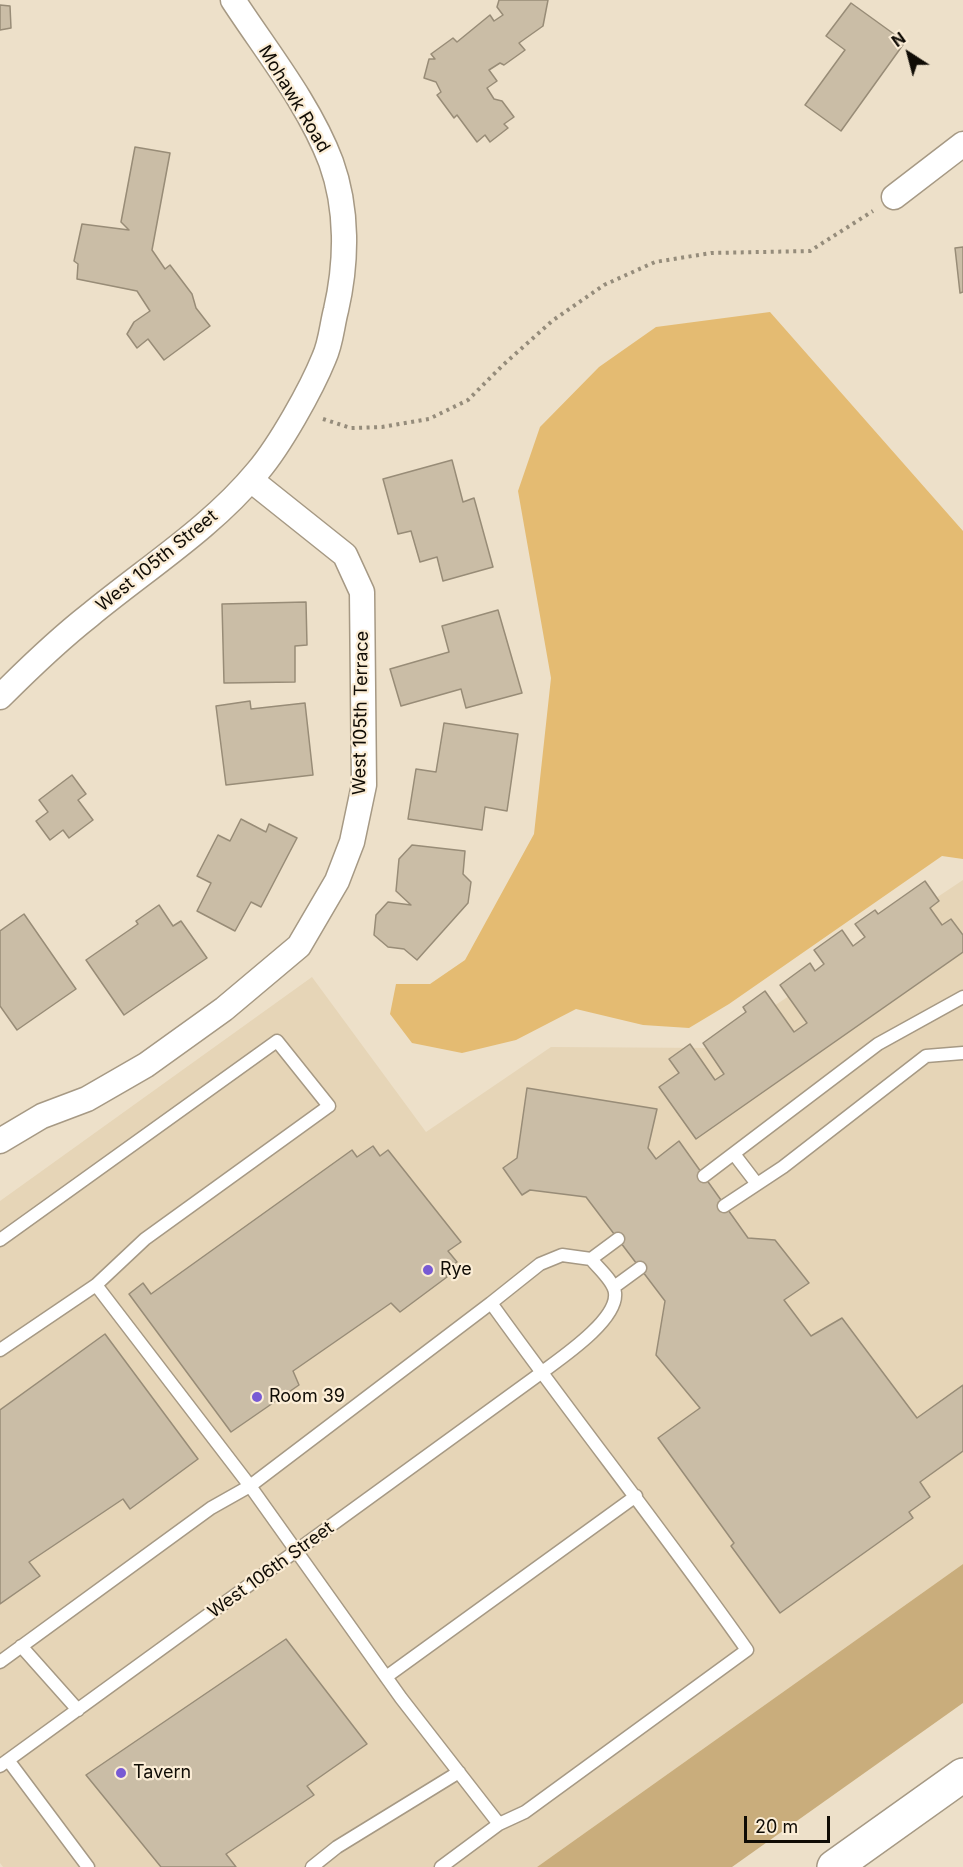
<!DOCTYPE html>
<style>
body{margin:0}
#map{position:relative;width:963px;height:1867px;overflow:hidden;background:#ede0c9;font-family:Inter,sans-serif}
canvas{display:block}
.north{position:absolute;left:879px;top:24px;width:60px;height:60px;-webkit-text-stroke:4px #fbedd6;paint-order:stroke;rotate:324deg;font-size:16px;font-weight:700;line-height:24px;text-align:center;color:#100c05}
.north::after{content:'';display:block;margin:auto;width:21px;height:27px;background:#100c05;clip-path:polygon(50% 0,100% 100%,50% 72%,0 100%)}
.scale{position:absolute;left:744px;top:1816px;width:86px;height:27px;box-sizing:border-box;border:3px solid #100c05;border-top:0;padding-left:8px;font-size:18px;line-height:21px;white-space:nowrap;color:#100c05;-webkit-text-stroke:4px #fbedd6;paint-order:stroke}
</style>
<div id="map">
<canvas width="963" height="1867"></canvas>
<div class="north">N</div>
<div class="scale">20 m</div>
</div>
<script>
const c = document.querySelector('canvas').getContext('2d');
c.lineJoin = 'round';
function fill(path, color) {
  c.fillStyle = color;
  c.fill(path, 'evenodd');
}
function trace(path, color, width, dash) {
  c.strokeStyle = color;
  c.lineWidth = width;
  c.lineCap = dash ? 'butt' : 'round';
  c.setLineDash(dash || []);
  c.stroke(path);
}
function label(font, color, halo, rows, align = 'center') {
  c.font = font + ' Inter,sans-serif';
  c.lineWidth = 4.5;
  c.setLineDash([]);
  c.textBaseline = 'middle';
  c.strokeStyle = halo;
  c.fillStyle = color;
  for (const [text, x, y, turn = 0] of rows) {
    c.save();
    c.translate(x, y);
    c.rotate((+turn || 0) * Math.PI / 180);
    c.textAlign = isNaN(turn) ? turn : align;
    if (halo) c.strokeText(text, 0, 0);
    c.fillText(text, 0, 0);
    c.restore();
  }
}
fill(new Path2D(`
 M 963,880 L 963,1564 L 537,1867 L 3,1867 L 0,1863 L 0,1201 L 312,977 L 426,1132 L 551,1047 L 711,1048 Z`), '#e6d5b7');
fill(new Path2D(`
 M 963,1564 L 963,1703 L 732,1867 L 537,1867 Z`), '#c9ad7c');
fill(new Path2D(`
 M 770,312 L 963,531 L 963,859 L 942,856 L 729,1004 L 689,1028 L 643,1025 L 576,1009 L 516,1040 L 462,1053 L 412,1043 L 390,1014 L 396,984 L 430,984 L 465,960 L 534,834 L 551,678 L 518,491 L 540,427 L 599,367 L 656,327 Z`), '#e4bb72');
const building = new Path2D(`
 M 499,0 L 548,0 L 543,26 L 519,43 L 525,50 L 504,65 L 500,63 L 489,70 L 497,81 L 487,88 L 494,99 L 502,101 L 514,117 L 504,124 L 508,128 L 490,142 L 485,135 L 477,142 L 457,115 L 454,118 L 437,95 L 441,92 L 436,82 L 424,78 L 429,59 L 435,59 L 431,54 L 453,38 L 457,42 L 490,15 L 494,21 L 503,15 L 497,7 Z
 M 851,3 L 905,42 L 841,131 L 805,105 L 845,50 L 826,36 Z
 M 0,5 L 10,6 L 11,28 L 0,30 Z
 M 135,147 L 170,153 L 152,250 L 165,269 L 170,265 L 192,294 L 196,308 L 210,326 L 164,360 L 148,339 L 137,348 L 127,334 L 134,322 L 150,311 L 137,291 L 77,279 L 78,264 L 74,261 L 82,224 L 129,230 L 121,222 Z
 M 963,247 L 963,292 L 960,293 L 955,248 Z
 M 452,460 L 463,502 L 474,498 L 493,567 L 443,581 L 437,557 L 420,562 L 411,531 L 398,534 L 383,479 Z
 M 306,602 L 307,645 L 295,646 L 295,682 L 224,683 L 222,604 Z
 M 498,610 L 522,693 L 466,708 L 461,689 L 401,706 L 390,669 L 449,652 L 442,626 Z
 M 250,701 L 251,709 L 305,703 L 313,775 L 226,785 L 216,706 Z
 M 444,723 L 518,734 L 507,811 L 485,807 L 482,830 L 408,819 L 416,769 L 436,772 Z
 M 72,775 L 86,794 L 78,800 L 93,820 L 69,838 L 63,830 L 50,840 L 36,821 L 48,812 L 39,800 Z
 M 241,819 L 266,832 L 269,824 L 297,838 L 261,907 L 251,902 L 235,931 L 197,911 L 211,883 L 197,876 L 218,835 L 230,841 Z
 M 412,845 L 465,851 L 463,874 L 471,882 L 468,903 L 417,960 L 404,949 L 388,947 L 374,935 L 376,915 L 388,902 L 411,905 L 396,891 L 399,859 Z
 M 925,881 L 939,901 L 930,908 L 942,925 L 951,919 L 963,935 L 963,952 L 696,1139 L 659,1087 L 679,1073 L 669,1059 L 690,1044 L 715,1080 L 724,1074 L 703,1043 L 746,1012 L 743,1007 L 765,991 L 794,1032 L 807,1023 L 780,985 L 810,963 L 815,971 L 824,964 L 814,950 L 842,930 L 853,946 L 865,937 L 855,924 L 875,910 L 878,914 Z
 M 159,905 L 173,926 L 181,921 L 207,958 L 124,1015 L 86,960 L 138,924 L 136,921 Z
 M 24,914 L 76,989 L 17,1030 L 0,1006 L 0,931 Z
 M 527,1088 L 657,1109 L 648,1148 L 656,1159 L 679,1141 L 748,1238 L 775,1240 L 809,1283 L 784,1300 L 811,1336 L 842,1318 L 917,1418 L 963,1385 L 963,1451 L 920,1482 L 930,1497 L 909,1512 L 913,1518 L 780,1613 L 731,1546 L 734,1543 L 658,1438 L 700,1408 L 656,1355 L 665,1301 L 586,1197 L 530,1190 L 522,1195 L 503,1168 L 517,1158 Z
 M 373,1146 L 380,1156 L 388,1150 L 461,1242 L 448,1251 L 457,1262 L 445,1270 L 447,1277 L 400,1312 L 391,1303 L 293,1371 L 299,1385 L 231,1432 L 129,1294 L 143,1283 L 151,1294 L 352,1150 L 357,1157 Z
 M 105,1334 L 198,1459 L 130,1509 L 123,1499 L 29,1562 L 40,1576 L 0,1604 L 0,1410 Z
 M 286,1639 L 367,1744 L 307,1786 L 314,1795 L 226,1854 L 236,1867 L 161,1867 L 86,1775 Z`);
fill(building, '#cabda6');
trace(building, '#988c77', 1.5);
const service = new Path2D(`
 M 734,1154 L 757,1184
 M 704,1176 L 878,1044 L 963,997
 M 724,1206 L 783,1167 L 926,1056 L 963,1053
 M 0,1240 L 277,1041 L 329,1106 L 145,1239 L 96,1285 L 0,1350
 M 591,1259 L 618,1239
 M 614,1287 L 640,1268
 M 21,1646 L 78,1710
 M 0,1662 L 211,1508 L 250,1486 L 491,1303
 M 386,1677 L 636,1496
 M 8,1760 L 88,1867
 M 0,1766 L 541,1373 C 561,1358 618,1320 615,1293 C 614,1281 598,1268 591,1259 L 562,1255 L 540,1264 L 491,1303 C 575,1420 664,1532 747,1650 L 525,1812 L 499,1824 L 401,1698 L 250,1486 L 96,1285
 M 312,1867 L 337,1847 L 459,1772
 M 441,1867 L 499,1824`);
const minor = new Path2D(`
 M 894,197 L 963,144
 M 0,697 C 29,668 58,640 90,615 C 147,568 211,528 258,471 C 280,445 311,390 324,358 C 331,343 332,325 336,310 C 347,262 348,209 331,162 C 309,104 267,52 233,0
 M 0,1141 L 42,1116 L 87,1099 L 146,1065 L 224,1009 L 299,946 L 337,881 L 352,842 L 364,785 L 362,592 L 345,555 L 251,480`);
const motorway = new Path2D(`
 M 834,1867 L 963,1775`);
trace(service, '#a69984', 15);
trace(minor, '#a69984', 27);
trace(motorway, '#a69984', 36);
trace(new Path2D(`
 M 323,419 L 351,428 L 382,427 L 429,419 L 468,400 L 503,365 L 552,321 L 604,285 L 655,262 L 711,253 L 810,251 L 873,211`), '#958c7b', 4, [3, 4.5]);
trace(service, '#fff', 12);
trace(minor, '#fff', 24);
trace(motorway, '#fff', 33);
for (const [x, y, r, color] of [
 [428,1270,6,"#785ad4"],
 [257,1397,6,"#785ad4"],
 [121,1773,6,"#785ad4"]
]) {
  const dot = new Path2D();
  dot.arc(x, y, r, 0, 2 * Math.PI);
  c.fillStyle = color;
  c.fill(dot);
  trace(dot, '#fbedd6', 2);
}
label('18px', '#100c05', '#fbedd6', [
 ["Mohawk Road",294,99,59],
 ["West 105th Street",157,561,-39],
 ["West 105th Terrace",361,713,-89],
 ["West 106th Street",271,1570,-36]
]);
label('18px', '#100c05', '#fbedd6', [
 ["Rye",440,1270],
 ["Room 39",269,1397],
 ["Tavern",133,1773]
], 'left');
</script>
